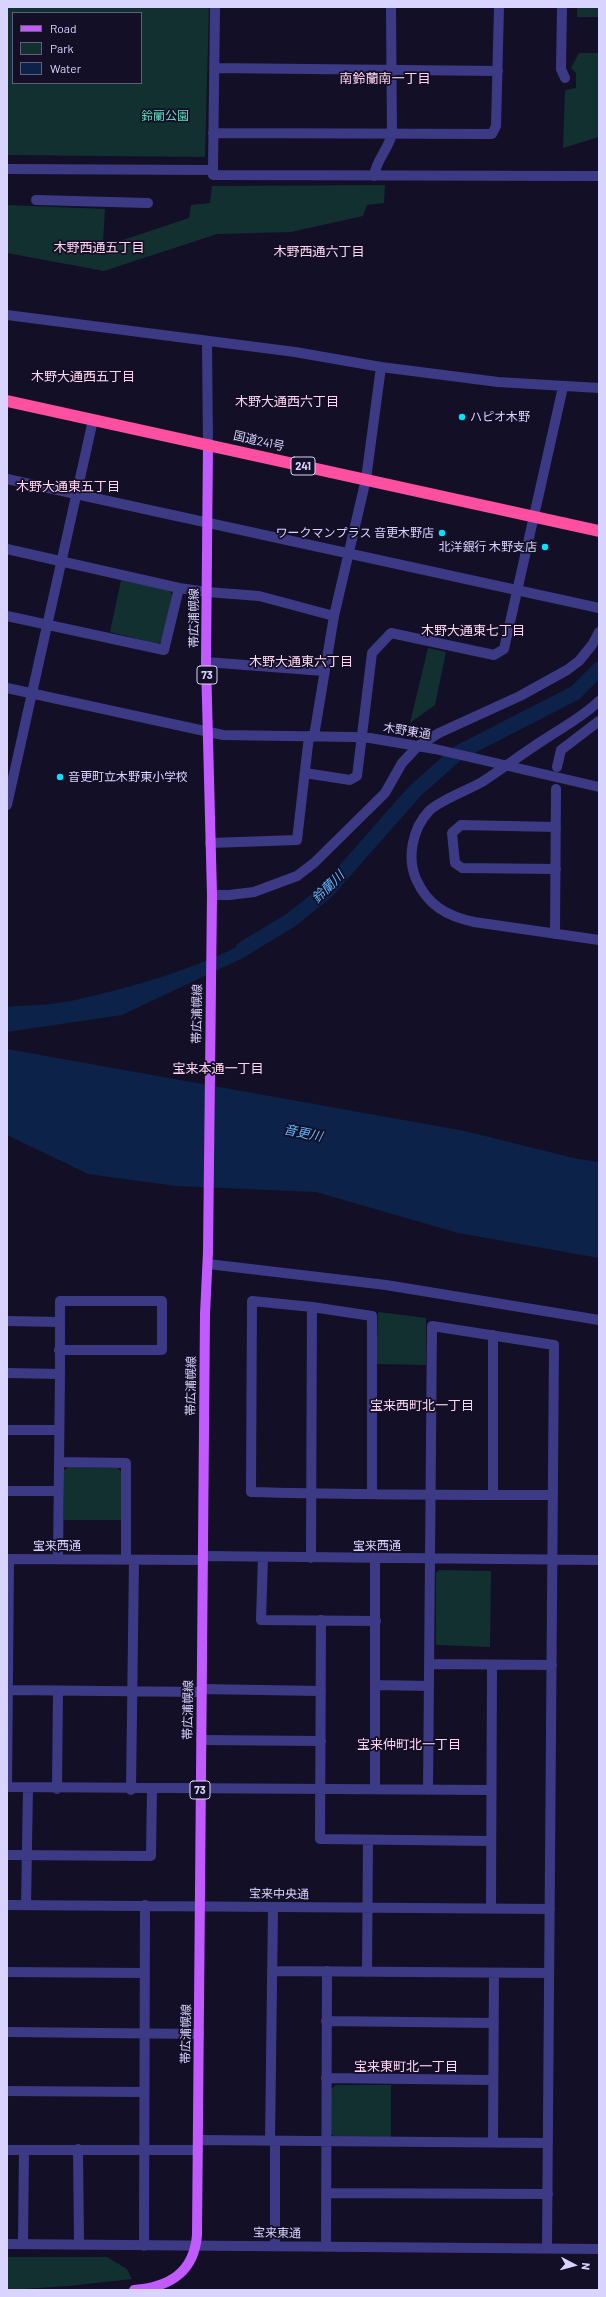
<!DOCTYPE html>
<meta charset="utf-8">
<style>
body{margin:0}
#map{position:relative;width:606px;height:2297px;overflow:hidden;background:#130f26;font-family:Barlow,sans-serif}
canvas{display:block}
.frame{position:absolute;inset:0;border:8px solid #d9d4ff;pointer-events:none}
.legend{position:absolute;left:12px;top:12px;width:130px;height:72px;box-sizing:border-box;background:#130f26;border:1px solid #625e7d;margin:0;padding:5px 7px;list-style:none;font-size:12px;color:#d9d4ff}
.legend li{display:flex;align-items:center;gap:8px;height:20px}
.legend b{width:20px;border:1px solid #625e7d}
.north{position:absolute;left:554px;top:2245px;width:40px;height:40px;-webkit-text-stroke:3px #130f26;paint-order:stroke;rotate:96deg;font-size:11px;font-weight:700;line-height:16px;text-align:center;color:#d9d4ff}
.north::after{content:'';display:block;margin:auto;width:14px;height:18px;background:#d9d4ff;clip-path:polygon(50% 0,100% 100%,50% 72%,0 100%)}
</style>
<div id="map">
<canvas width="606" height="2297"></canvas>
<div class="frame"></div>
<ul class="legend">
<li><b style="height:5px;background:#c25bff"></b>Road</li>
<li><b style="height:11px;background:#12302f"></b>Park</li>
<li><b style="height:11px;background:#0c2248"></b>Water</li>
</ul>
<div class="north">N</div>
</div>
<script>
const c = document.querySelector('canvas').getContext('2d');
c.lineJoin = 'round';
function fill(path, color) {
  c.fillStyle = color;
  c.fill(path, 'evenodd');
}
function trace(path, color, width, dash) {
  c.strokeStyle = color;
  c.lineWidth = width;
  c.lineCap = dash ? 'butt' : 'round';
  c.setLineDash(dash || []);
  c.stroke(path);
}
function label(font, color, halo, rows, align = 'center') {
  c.font = font + ' Barlow,"Noto Sans JP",sans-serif';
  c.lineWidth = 3.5;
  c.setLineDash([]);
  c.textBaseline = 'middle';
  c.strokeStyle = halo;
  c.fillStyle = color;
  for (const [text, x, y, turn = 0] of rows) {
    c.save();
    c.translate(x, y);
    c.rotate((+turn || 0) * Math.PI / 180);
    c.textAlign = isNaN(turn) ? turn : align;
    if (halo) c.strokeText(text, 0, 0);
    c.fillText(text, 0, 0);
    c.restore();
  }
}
fill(new Path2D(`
 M 7,7 L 209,7 L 205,157 L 7,155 ZM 13,13 L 141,13 L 141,83 L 13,83 Z
 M 577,7 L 599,7 L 599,17 L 577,17 Z
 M 579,53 L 599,53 L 599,137 L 563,148 L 565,90 L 576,88 L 576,73 L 571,68 Z
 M 385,185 L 384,203 L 367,205 L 363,216 L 291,232 L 217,234 L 104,271 L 7,253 L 7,205 L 105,209 L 103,242 L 120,241 L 189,218 L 191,205 L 210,203 L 212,186 Z
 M 121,580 L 170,590 L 172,596 L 163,640 L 158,644 L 110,632 Z
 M 428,648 L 446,652 L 435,705 L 410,723 Z
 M 378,1312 L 426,1318 L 426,1365 L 376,1364 Z
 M 68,1467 L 117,1468 L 123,1473 L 122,1520 L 64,1520 L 64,1470 Z
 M 439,1570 L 491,1571 L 490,1647 L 436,1645 L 436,1573 Z
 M 336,2085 L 391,2085 L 391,2137 L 335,2137 L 331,2134 L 331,2089 Z
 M 7,2257 L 107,2257 L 127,2269 L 132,2279 L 69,2286 L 7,2290 Z`), '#12302f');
fill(new Path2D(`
 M 256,937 L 263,940 L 245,957 L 122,1015 L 7,1032 L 7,1007 C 28,1005 51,1005 71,1001 C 134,987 200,968 256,937 Z
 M 7,1049 L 465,1131 L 578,1159 L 599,1162 L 599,1258 L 458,1233 L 316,1192 L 176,1186 L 88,1174 L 7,1135 Z`), '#0c2248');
trace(new Path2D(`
 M 243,949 L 291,920 L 326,892 L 415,791 L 458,753 L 575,693 L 599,669`), '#0c2248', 15);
trace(new Path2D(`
 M 562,7 L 561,69 L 565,78
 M 214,68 L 498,71
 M 213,133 L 492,134 L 496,126 L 499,7
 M 7,169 L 213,170 L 213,175 L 599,176
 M 213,170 L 215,7
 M 374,176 C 376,160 388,150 392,134 L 391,7
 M 36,200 L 148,203
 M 7,315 L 295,352 L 381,367 L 498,382 L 599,388
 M 207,343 L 208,444
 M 7,479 L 599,608
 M 7,549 L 179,588 L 207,592 L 259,596 L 334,616
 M 7,616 L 164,650 L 179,588
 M 206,662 L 324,671
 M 7,688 L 223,735 L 353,737
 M 599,701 C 583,717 561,728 542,741 C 522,754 502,769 482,782 C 468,790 438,801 429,811 C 412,829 407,858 416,879 C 428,906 447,916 474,922 L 599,940
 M 314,736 L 334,616 L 366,479 L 381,367
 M 370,738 L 435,749 L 599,787
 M 557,767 L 561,750 L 599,721
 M 305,773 L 350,780 L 357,776 L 372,653 L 391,633 L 494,655 L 504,649 L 563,387
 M 7,805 L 93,420
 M 556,827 L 461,825 L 452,833 L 455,863 L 462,868 L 556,869
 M 210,843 L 297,840 L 309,736
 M 212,895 L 229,895 L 254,892 L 297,876 L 314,863 L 385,793 L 402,763 L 418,746 L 439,733 L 520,696 L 567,670 L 579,661 L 592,645 L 599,632
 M 555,934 L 556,789
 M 208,1264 L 386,1285 L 599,1320
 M 312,1307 L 372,1316 L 372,1494
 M 7,1321 L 60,1322
 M 493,1335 L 493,1495
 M 7,1373 L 60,1374
 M 7,1430 L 59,1430
 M 59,1462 L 126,1463 L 126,1560
 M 7,1491 L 58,1491
 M 203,1556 L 599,1560
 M 263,1557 L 261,1620 L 376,1621
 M 311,1558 L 312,1307 L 252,1301 L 251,1492 C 351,1495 452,1495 553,1495
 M 7,1559 L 203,1560
 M 58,1559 L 60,1374 L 60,1301 L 162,1301 L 162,1350 L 59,1350
 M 321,1620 L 320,1839 L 491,1841
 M 429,1664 L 552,1665
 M 375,1685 L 429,1686
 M 201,1689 L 321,1691
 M 8,1690 L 201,1692
 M 201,1740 L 321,1741
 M 7,1787 L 491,1790
 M 7,1787 L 9,1559
 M 57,1789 L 58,1691
 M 375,1789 L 375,1559
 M 131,1790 L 134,1560
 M 428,1790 L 432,1326 L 554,1345 L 547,2248
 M 7,1855 L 151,1856 L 152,1790
 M 7,1905 L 550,1909
 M 26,1905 L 28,1788
 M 491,1909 L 492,1665
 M 272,1971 L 549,1973
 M 7,1972 L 145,1973
 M 367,1972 L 368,1840
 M 326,2021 L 494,2023
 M 7,2032 L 199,2034
 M 326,2078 L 493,2080
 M 7,2091 L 144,2092
 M 198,2140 L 548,2143
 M 270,2141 L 273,1907
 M 493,2142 L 494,1973
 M 78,2149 L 79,2244
 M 7,2150 L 198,2150
 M 326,2193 L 548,2194
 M 7,2244 L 599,2249
 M 23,2244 L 24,2150
 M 144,2246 L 145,1905
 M 275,2246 L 275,2141
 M 326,2247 L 327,1971`), '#3d3a85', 10);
trace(new Path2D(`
 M 134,2290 C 169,2287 194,2273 197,2235 L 205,1314 L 208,1252 L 212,895 L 206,662 L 208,444`), '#c25bff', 10);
trace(new Path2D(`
 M 7,401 L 599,531`), '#ff4fa3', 12);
trace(new Path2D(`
 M 353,737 L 370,738`), '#3d3a85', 10);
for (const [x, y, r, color] of [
 [462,417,4,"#00e5ff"],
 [442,533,4,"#00e5ff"],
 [545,547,4,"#00e5ff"],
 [60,777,4,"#00e5ff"]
]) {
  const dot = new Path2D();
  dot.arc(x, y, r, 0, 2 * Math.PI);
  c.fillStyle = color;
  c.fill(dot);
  trace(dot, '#130f26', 1.5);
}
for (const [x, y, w] of [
 [303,466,24],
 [207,675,20],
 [200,1790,20]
]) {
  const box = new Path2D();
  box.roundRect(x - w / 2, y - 9, w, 18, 3);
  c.fillStyle = '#130f26';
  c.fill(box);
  trace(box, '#d9d4ff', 1);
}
label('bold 11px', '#d9d4ff', null, [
 ["241",303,466],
 ["73",207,675],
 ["73",200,1790]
]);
label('12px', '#5fe0c0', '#130f26', [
 ["鈴蘭公園",165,116]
]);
label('12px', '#d9d4ff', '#130f26', [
 ["ハピオ木野",470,417],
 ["ワークマンプラス 音更木野店",434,533,"right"],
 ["北洋銀行 木野支店",537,547,"right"],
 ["音更町立木野東小学校",68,777]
], 'left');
label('12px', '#d9d4ff', '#130f26', [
 ["国道241号",259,441,13],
 ["帯広浦幌線",194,618,-90],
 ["木野東通",407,731,9],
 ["帯広浦幌線",197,1014,-89],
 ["帯広浦幌線",191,1386,-89],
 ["宝来西通",57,1546],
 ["宝来西通",377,1546],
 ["帯広浦幌線",188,1710,-89],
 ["宝来中央通",279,1894,1],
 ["帯広浦幌線",186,2034,-89],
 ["宝来東通",277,2233,1]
]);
label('13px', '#ffd6f0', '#130f26', [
 ["南鈴蘭南一丁目",385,79],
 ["木野西通五丁目",99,248],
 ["木野西通六丁目",319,252],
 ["木野大通西五丁目",83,377],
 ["木野大通西六丁目",287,402],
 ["木野大通東五丁目",68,487],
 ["木野大通東七丁目",473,631],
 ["木野大通東六丁目",301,662],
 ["宝来本通一丁目",218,1069],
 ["宝来西町北一丁目",422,1406],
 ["宝来仲町北一丁目",409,1745],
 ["宝来東町北一丁目",406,2067]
]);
label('italic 13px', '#62b6ff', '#130f26', [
 ["鈴蘭川",328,887,-45],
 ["音更川",303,1133,12]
]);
</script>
